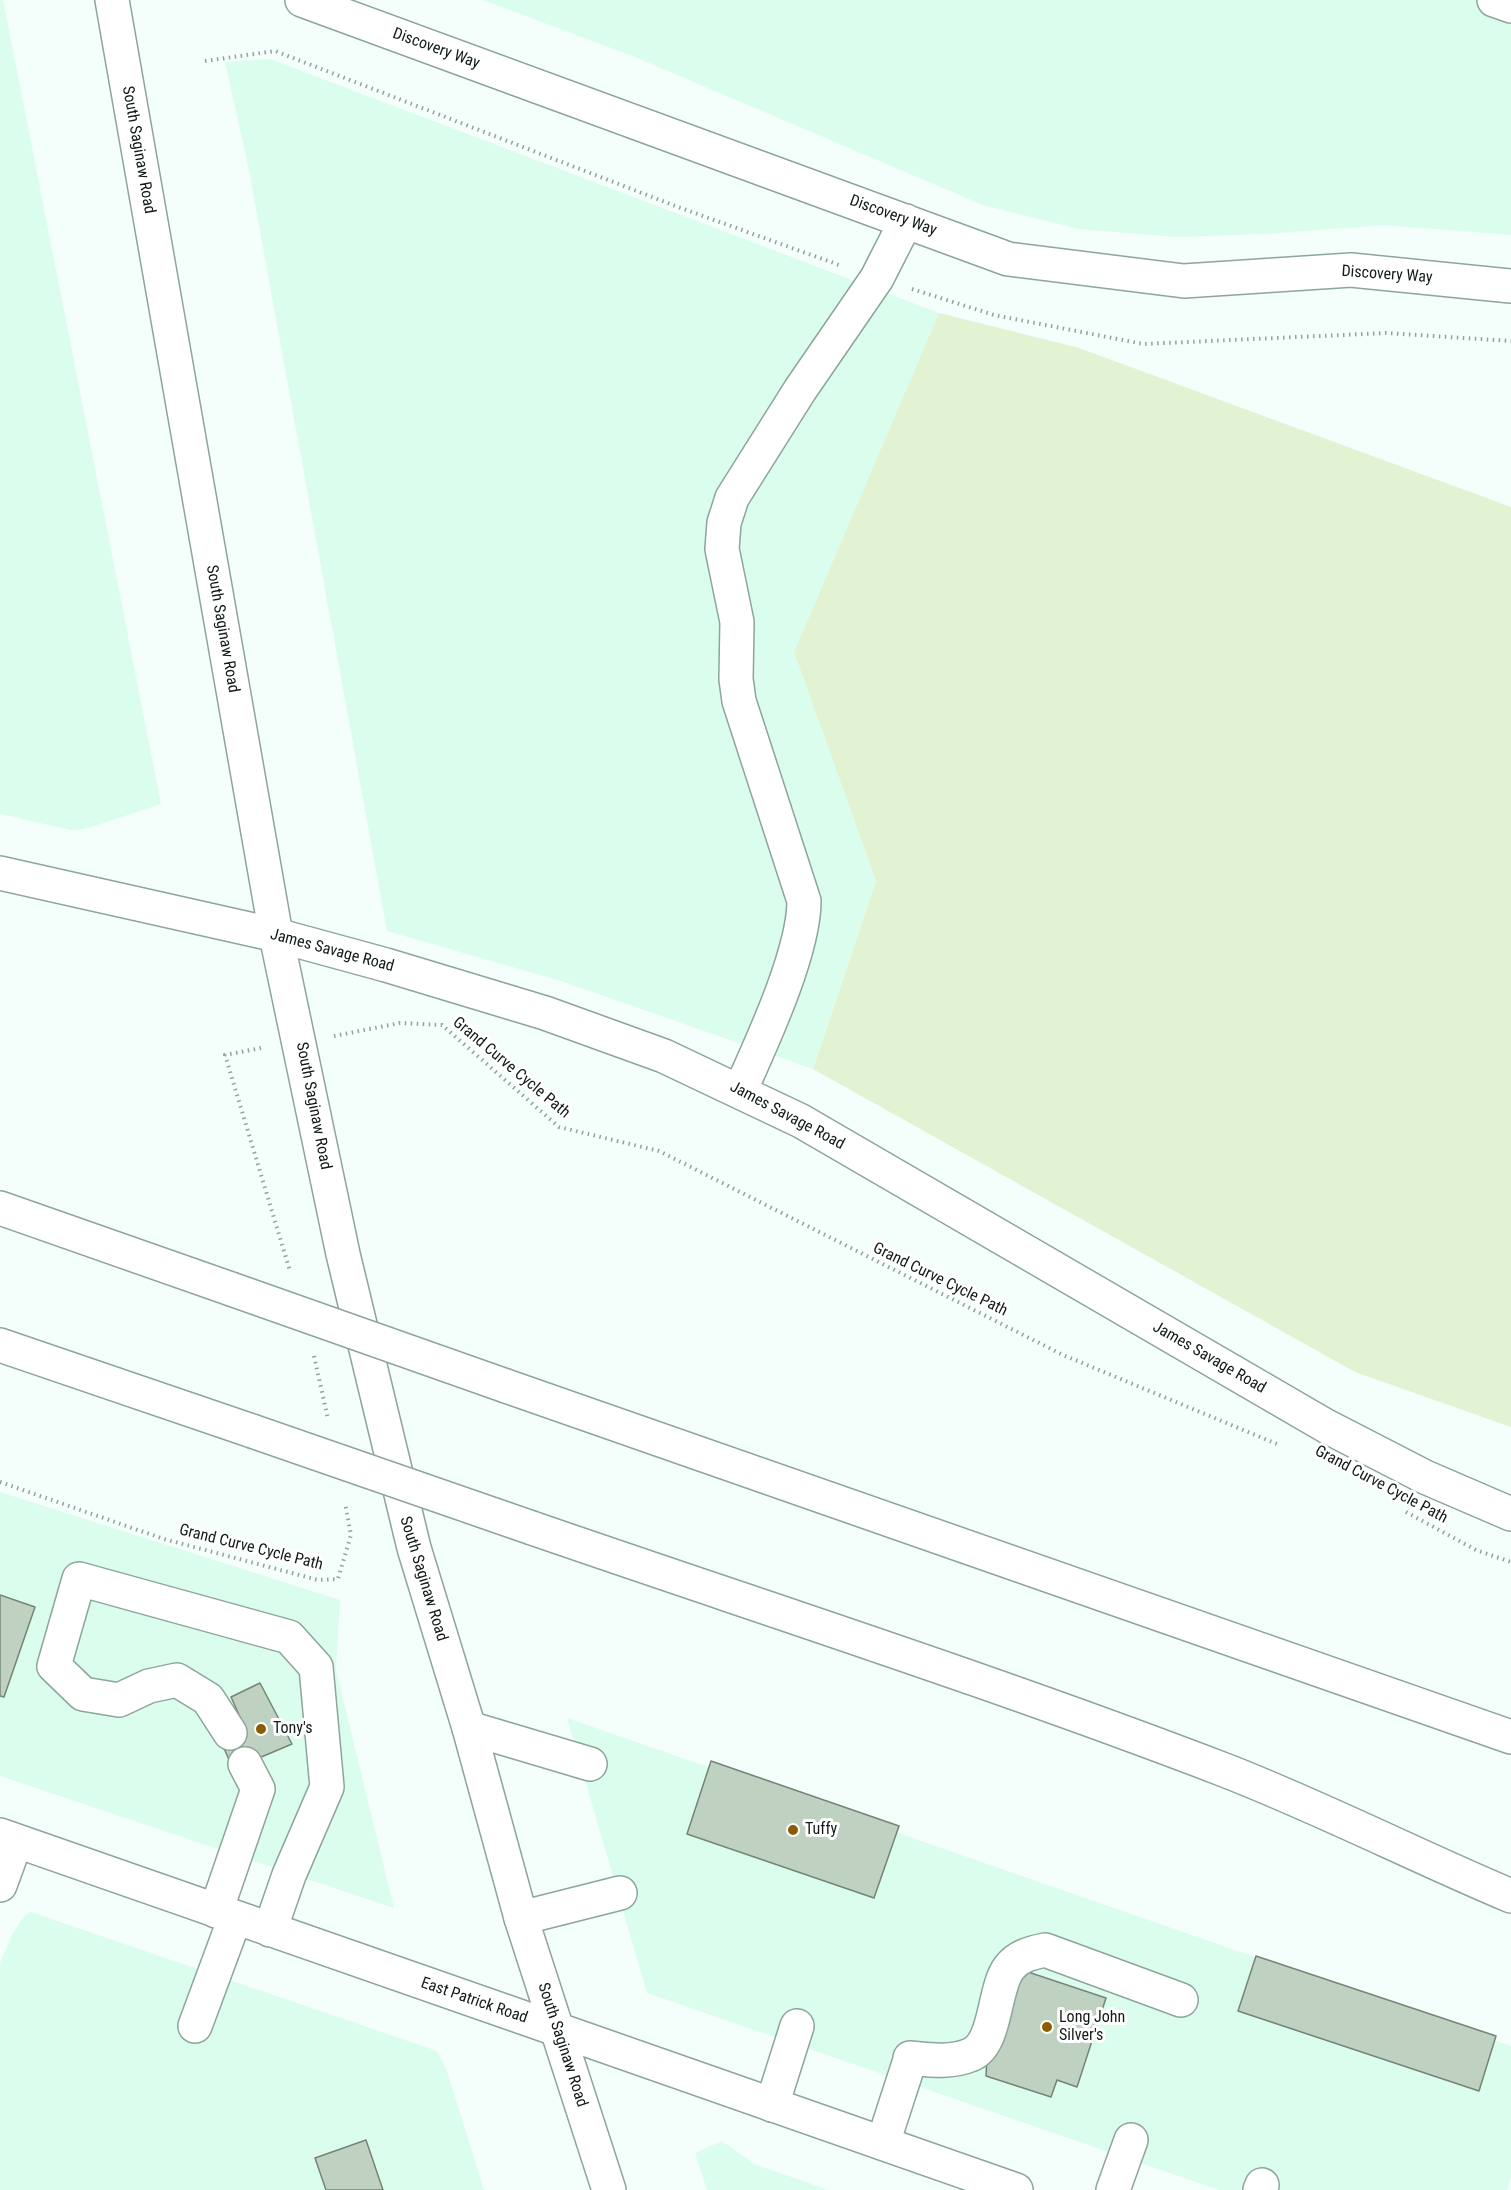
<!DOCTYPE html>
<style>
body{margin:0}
canvas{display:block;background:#f4fefa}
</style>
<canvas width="1511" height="2190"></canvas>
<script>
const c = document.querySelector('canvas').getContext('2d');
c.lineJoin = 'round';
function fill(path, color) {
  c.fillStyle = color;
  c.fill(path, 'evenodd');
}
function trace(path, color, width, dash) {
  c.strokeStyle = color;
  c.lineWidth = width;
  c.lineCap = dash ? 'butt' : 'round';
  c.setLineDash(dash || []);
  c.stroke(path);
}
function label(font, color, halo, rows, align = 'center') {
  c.font = font + ' "Roboto Condensed",sans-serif';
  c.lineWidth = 6;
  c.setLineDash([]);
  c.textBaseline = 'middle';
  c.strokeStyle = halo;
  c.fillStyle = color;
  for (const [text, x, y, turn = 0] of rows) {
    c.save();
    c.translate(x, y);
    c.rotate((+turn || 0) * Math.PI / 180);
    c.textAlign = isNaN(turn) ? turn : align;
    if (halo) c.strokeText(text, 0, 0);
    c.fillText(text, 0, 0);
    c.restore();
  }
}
fill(new Path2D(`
 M 0,0 L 3,0 L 161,804 L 85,829 L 71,830 L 0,814 Z
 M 483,0 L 1511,0 L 1511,235 L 1384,225 L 1264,234 L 1176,237 L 1078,229 L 983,205 L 635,57 Z
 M 270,59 L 939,313 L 794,652 L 876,881 L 813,1069 L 561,981 L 387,931 L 249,170 L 225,62 Z
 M 0,1492 L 340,1600 L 336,1670 L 394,1908 L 0,1776 Z
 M 567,1718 L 1511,2046 L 1511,2178 L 1507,2190 L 1219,2190 L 647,1993 Z
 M 31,1912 L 437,2051 L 447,2071 L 484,2190 L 0,2190 L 0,1963 L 12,1935 L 24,1916 Z
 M 722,2141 L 754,2164 L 829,2190 L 707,2190 L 695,2153 Z`), '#dbfdee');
fill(new Path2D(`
 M 939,313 L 1079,348 L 1511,507 L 1511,1427 L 1355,1372 L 813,1069 L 876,881 L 794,652 Z`), '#e1f3d2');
const building = new Path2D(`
 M 0,1595 L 35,1607 L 4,1697 L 0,1696 Z
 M 260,1683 L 292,1744 L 233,1769 L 220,1739 L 244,1726 L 231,1697 Z
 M 711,1761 L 899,1826 L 874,1898 L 687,1834 Z
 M 1256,1956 L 1496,2036 L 1479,2091 L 1238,2011 Z
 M 1016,1968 L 1106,1998 L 1077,2087 L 1057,2080 L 1051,2097 L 986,2076 L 987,2056 Z
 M 366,2140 L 383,2190 L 326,2190 L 315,2158 Z`);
fill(building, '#bfd2c2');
trace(building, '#748576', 1.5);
const minor = new Path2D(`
 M 302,0 L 1008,259 L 1184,281 L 1351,270 L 1511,286
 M 1494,0 L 1511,6
 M 0,873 L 276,935 L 386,965 L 545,1013 L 664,1056 L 801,1121 L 1326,1426 L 1425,1477 L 1511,1514
 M 740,1091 C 762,1042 804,952 804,901 L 739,701 L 736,679 L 737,622 L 722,549 L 724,523 L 732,498 L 800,390 L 877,278 L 906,221
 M 469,1728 L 590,1764
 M 230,1733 L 208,1699 L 177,1680 L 149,1686 L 119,1700 L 83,1694 L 54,1666 L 79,1579 L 289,1637 L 316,1667 L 327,1787 L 289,1875 L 270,1930
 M 0,1835 L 556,2029
 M 0,1885 L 16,1841
 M 216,1911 L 258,1789 L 245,1764
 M 521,1918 L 620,1893
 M 195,2026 L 235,1918
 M 910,2058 C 930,2060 951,2063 970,2055 C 997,2045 993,1989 1009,1968 C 1018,1956 1031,1953 1045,1950 L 1181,2000
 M 772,2105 L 797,2026
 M 883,2143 L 909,2063
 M 1113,2190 L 1131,2140
 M 1260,2190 L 1262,2185`);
const major = new Path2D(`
 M 112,0 L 276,935 L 343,1254 L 414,1548 L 469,1728 L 521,1918 L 609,2190
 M 556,2029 L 1016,2190`);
const highway = new Path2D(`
 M 0,1208 L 231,1289
 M 0,1345 L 252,1431
 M 506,1386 L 1511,1737
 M 532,1528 C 764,1608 998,1683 1227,1771 C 1324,1809 1416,1856 1511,1896`);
trace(minor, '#8da59b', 36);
trace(major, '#8da59b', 36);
trace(highway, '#8da59b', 36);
trace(new Path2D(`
 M 205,61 L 275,51 L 678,207 L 842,266
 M 912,289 L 994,315 L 1143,344 L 1386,333 L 1511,341
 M 334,1036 L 400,1023 L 442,1025 L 559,1127 L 659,1151 L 1063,1355 L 1277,1444
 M 261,1048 L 225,1055 L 290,1271
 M 314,1356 L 328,1419
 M 0,1482 L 164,1539 L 318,1580 L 338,1579 L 351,1535 L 345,1503
 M 1406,1512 L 1476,1550 L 1511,1562`), '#969f9c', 4, [1.5, 4.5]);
trace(minor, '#fff', 33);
trace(major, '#fff', 33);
trace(highway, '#fff', 33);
const highwayBridge = new Path2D(`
 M 231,1289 L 506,1386
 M 252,1431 L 532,1528`);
trace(highwayBridge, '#8da59b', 36, []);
trace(highwayBridge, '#fff', 33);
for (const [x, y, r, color] of [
 [261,1729,6,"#8b5c02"],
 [793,1830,6,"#8b5c02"],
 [1047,2027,6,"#8b5c02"]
]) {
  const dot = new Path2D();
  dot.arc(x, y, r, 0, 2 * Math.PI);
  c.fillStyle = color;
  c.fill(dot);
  trace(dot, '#fff', 2);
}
label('16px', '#111a17', '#fff', [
 ["Discovery Way",436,49,20],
 ["South Saginaw Road",138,150,80],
 ["Discovery Way",893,216,20],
 ["Discovery Way",1387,275,4],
 ["South Saginaw Road",222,629,80],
 ["James Savage Road",332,951,15],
 ["Grand Curve Cycle Path",511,1068,40],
 ["South Saginaw Road",313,1106,79],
 ["James Savage Road",787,1116,28],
 ["Grand Curve Cycle Path",940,1280,26],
 ["James Savage Road",1209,1358,30],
 ["Grand Curve Cycle Path",1381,1485,28],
 ["Grand Curve Cycle Path",251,1548,14],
 ["South Saginaw Road",423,1579,73],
 ["East Patrick Road",474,2001,19],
 ["South Saginaw Road",562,2045,72]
]);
label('16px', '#111a17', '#fff', [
 ["Tony's",273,1729],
 ["Tuffy",805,1830],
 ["Long John",1059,2018],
 ["Silver's",1059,2036]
], 'left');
</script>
